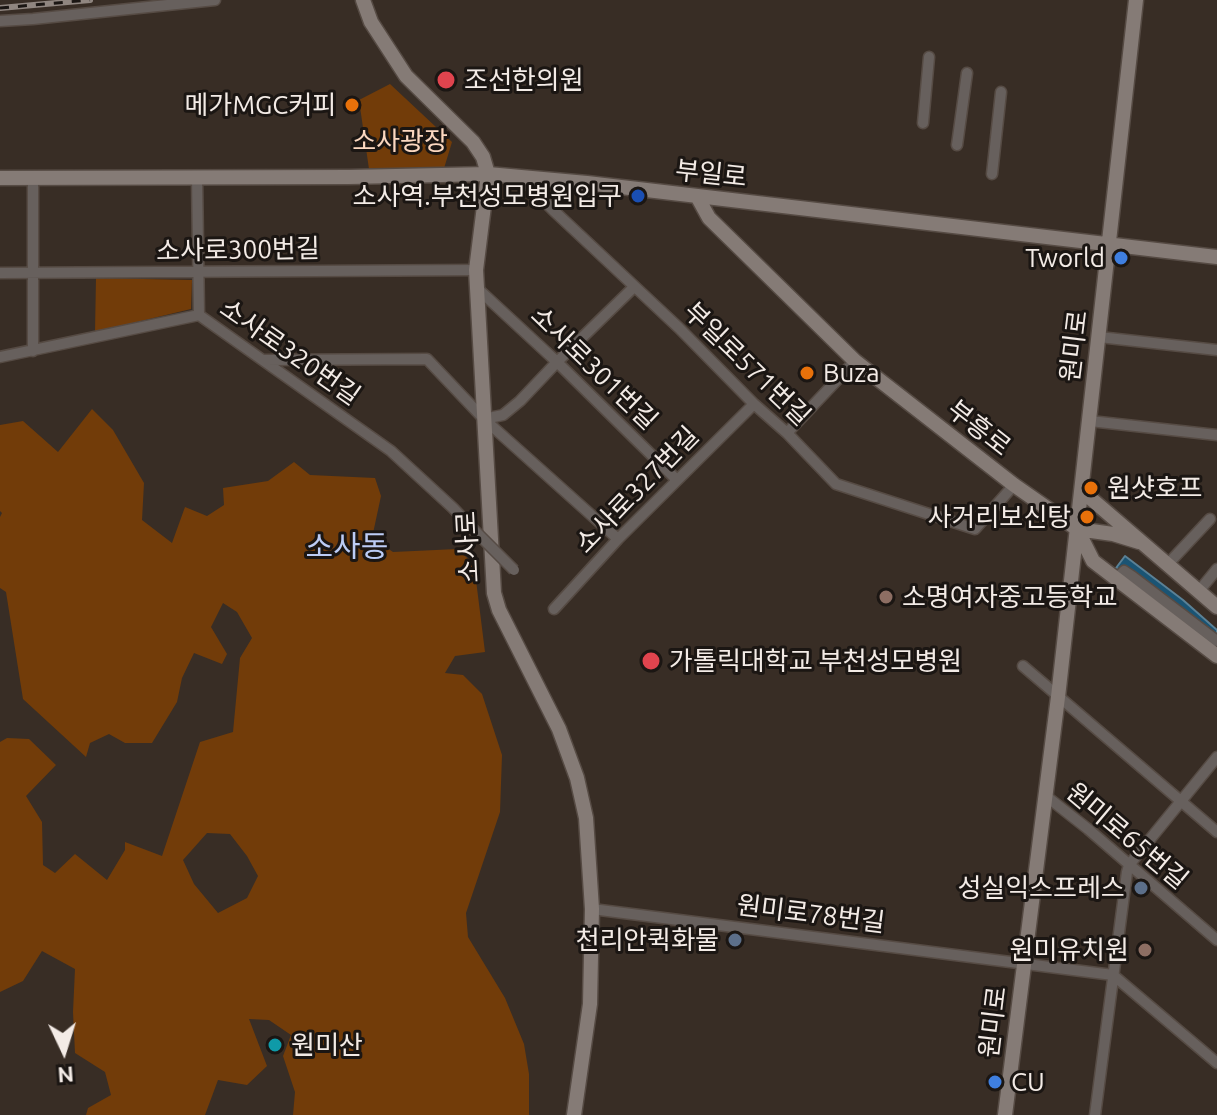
<!DOCTYPE html>
<meta charset="utf-8">
<style>
body{margin:0}
#map{position:relative;width:1217px;height:1115px;overflow:hidden;background:#382d25;font-family:Ubuntu,sans-serif}
canvas{display:block}
.north{position:absolute;left:24px;top:1011px;width:80px;height:80px;-webkit-text-stroke:6px #1b1613;paint-order:stroke;rotate:176deg;font-size:22px;font-weight:700;line-height:32px;text-align:center;color:#f3ebe6}
.north::after{content:'';display:block;margin:auto;width:28px;height:36px;background:#f3ebe6;clip-path:polygon(50% 0,100% 100%,50% 72%,0 100%)}
</style>
<div id="map">
<canvas width="1217" height="1115"></canvas>
<div class="north">N</div>
</div>
<script>
const c = document.querySelector('canvas').getContext('2d');
c.lineJoin = 'round';
function fill(path, color) {
  c.fillStyle = color;
  c.fill(path, 'evenodd');
}
function trace(path, color, width, dash) {
  c.strokeStyle = color;
  c.lineWidth = width;
  c.lineCap = dash ? 'butt' : 'round';
  c.setLineDash(dash || []);
  c.stroke(path);
}
function label(font, color, halo, rows, align = 'center') {
  c.font = font + ' Ubuntu,"Noto Sans KR",sans-serif';
  c.lineWidth = 6;
  c.setLineDash([]);
  c.textBaseline = 'middle';
  c.strokeStyle = halo;
  c.fillStyle = color;
  for (const [text, x, y, turn = 0] of rows) {
    c.save();
    c.translate(x, y);
    c.rotate((+turn || 0) * Math.PI / 180);
    c.textAlign = isNaN(turn) ? turn : align;
    if (halo) c.strokeText(text, 0, 0);
    c.fillText(text, 0, 0);
    c.restore();
  }
}
fill(new Path2D(`
 M 390,84 L 452,142 L 442,175 L 370,176 L 359,100 Z
 M 96,278 L 192,280 L 191,309 L 95,332 Z
 M 92,409 L 113,430 L 144,483 L 142,520 L 172,543 L 185,507 L 207,516 L 224,505 L 223,488 L 268,481 L 294,462 L 310,475 L 375,478 L 381,496 L 372,538 L 393,552 L 457,549 L 474,564 L 485,652 L 455,656 L 445,673 L 463,675 L 482,694 L 502,755 L 500,812 L 466,913 L 468,937 L 505,998 L 524,1044 L 529,1074 L 529,1115 L 293,1115 L 295,1092 L 283,1056 L 291,1035 L 269,1020 L 249,1019 L 267,1066 L 247,1085 L 218,1080 L 205,1115 L 86,1115 L 88,1108 L 111,1095 L 105,1072 L 75,1053 L 73,1012 L 75,969 L 42,951 L 23,981 L 0,992 L 0,742 L 7,738 L 29,739 L 56,765 L 26,796 L 42,822 L 43,865 L 55,873 L 75,854 L 107,880 L 125,850 L 125,842 L 162,856 L 200,742 L 233,732 L 240,658 L 252,638 L 237,612 L 223,603 L 211,627 L 227,654 L 222,664 L 194,653 L 182,678 L 177,702 L 152,743 L 125,743 L 109,734 L 90,743 L 86,757 L 23,699 L 6,592 L 0,588 L 0,517 L 2,513 L 0,511 L 0,425 L 23,421 L 58,452 ZM 207,833 L 230,834 L 247,856 L 258,876 L 247,898 L 218,913 L 194,884 L 183,860 Z`), '#723c09');
const water = new Path2D(`
 M 1125,556 L 1183,600 L 1217,630 L 1217,636 L 1134,574 L 1116,568 Z`);
fill(water, '#1a5474');
trace(water, '#5b8196', 2);
const street = new Path2D(`
 M 0,21 L 33,19 L 215,0
 M 923,123 L 929,57
 M 957,145 L 967,73
 M 992,174 L 1001,92
 M 520,176 L 553,210 L 679,328 L 754,404 L 787,433 L 836,484 L 975,529 L 1014,485
 M 33,177 L 33,351
 M 197,177 L 199,315
 M 0,273 L 476,270
 M 478,289 L 557,362 L 677,480
 M 1099,337 L 1217,350
 M 0,357 L 199,315 L 391,451 L 453,508 L 472,528
 M 264,360 L 427,359 L 484,419 L 618,539
 M 484,419 L 503,415 L 520,401 L 557,362 L 634,287
 M 1090,421 L 1217,435
 M 787,433 L 855,361
 M 1167,565 L 1210,519
 M 1119,576 L 1124,571 L 1133,577 L 1217,641
 M 1199,591 L 1217,569
 M 554,609 L 618,539 L 754,404
 M 1023,666 L 1217,832
 M 1046,796 L 1088,829 L 1217,940
 M 592,909 L 1113,975 L 1217,1063
 M 1095,1115 L 1127,872 L 1129,865 L 1217,757`);
const secondary = new Path2D(`
 M 363,0 L 371,22 L 406,76 L 473,142 L 483,157 L 488,174 L 476,270 L 494,593 L 499,610 L 559,729 L 577,778 L 586,818 L 592,909 L 590,1004 L 574,1115
 M 0,178 L 349,177 L 488,174 L 587,183 L 1217,257
 M 698,198 L 709,218 L 855,361 L 1014,485 L 1077,529 L 1113,534 L 1139,542
 M 1082,491 L 1217,607
 M 1077,529 L 1093,561 L 1217,656
 M 1005,1115 L 1058,697 L 1136,0`);
trace(street, '#564b44', 13);
trace(secondary, '#564b44', 17);
trace(street, '#67605d', 10);
trace(secondary, '#857b76', 14);
const rail = new Path2D(`
 M 0,8 L 90,0`);
trace(rail, '#908680', 6);
trace(rail, '#1b1613', 3, [9]);
const streetBridge = new Path2D(`
 M 472,528 L 514,570`);
trace(streetBridge, '#564b44', 13, []);
trace(streetBridge, '#67605d', 10);
for (const [x, y, r, color] of [
 [446,80,10,"#e0444e"],
 [352,105,8,"#e8710a"],
 [638,196,8,"#1a4fb4"],
 [1121,258,8,"#3f7fe0"],
 [807,373,8,"#e8710a"],
 [1091,488,8,"#e8710a"],
 [1087,517,8,"#e8710a"],
 [886,597,8,"#8d6e63"],
 [651,661,10,"#e0444e"],
 [1141,888,8,"#5c6f8a"],
 [735,940,8,"#5c6f8a"],
 [1145,950,8,"#8d6e63"],
 [275,1045,8,"#0f9aa8"],
 [995,1082,8,"#3f7fe0"]
]) {
  const dot = new Path2D();
  dot.arc(x, y, r, 0, 2 * Math.PI);
  c.fillStyle = color;
  c.fill(dot);
  trace(dot, '#1b1613', 3);
}
label('26px', '#f3ebe6', '#1b1613', [
 ["조선한의원",464,80],
 ["메가MGC커피",336,105,"right"],
 ["소사역.부천성모병원입구",622,196,"right"],
 ["Tworld",1105,258,"right"],
 ["Buza",823,373],
 ["원샷호프",1107,488],
 ["사거리보신탕",1071,517,"right"],
 ["소명여자중고등학교",902,597],
 ["가톨릭대학교 부천성모병원",669,661],
 ["성실익스프레스",1125,888,"right"],
 ["천리안퀵화물",719,940,"right"],
 ["원미유치원",1129,950,"right"],
 ["원미산",291,1045],
 ["CU",1011,1082]
], 'left');
label('26px', '#fcd8c0', '#1b1613', [
 ["소사광장",400,141]
]);
label('26px', '#f3ebe6', '#1b1613', [
 ["부일로",711,174,6],
 ["소사로300번길",238,250,-1],
 ["원미로",1074,346,-83],
 ["소사로320번길",290,352,35],
 ["부일로571번길",747,364,44],
 ["소사로301번길",594,368,44],
 ["부흥로",979,428,38],
 ["소사로327번길",637,490,-46],
 ["소사로",468,547,-93],
 ["원미로65번길",1127,836,40],
 ["원미로78번길",811,914,7],
 ["원미로",993,1022,-83]
]);
label('30px', '#bcccf5', '#1b1613', [
 ["소사동",347,547]
]);
</script>
